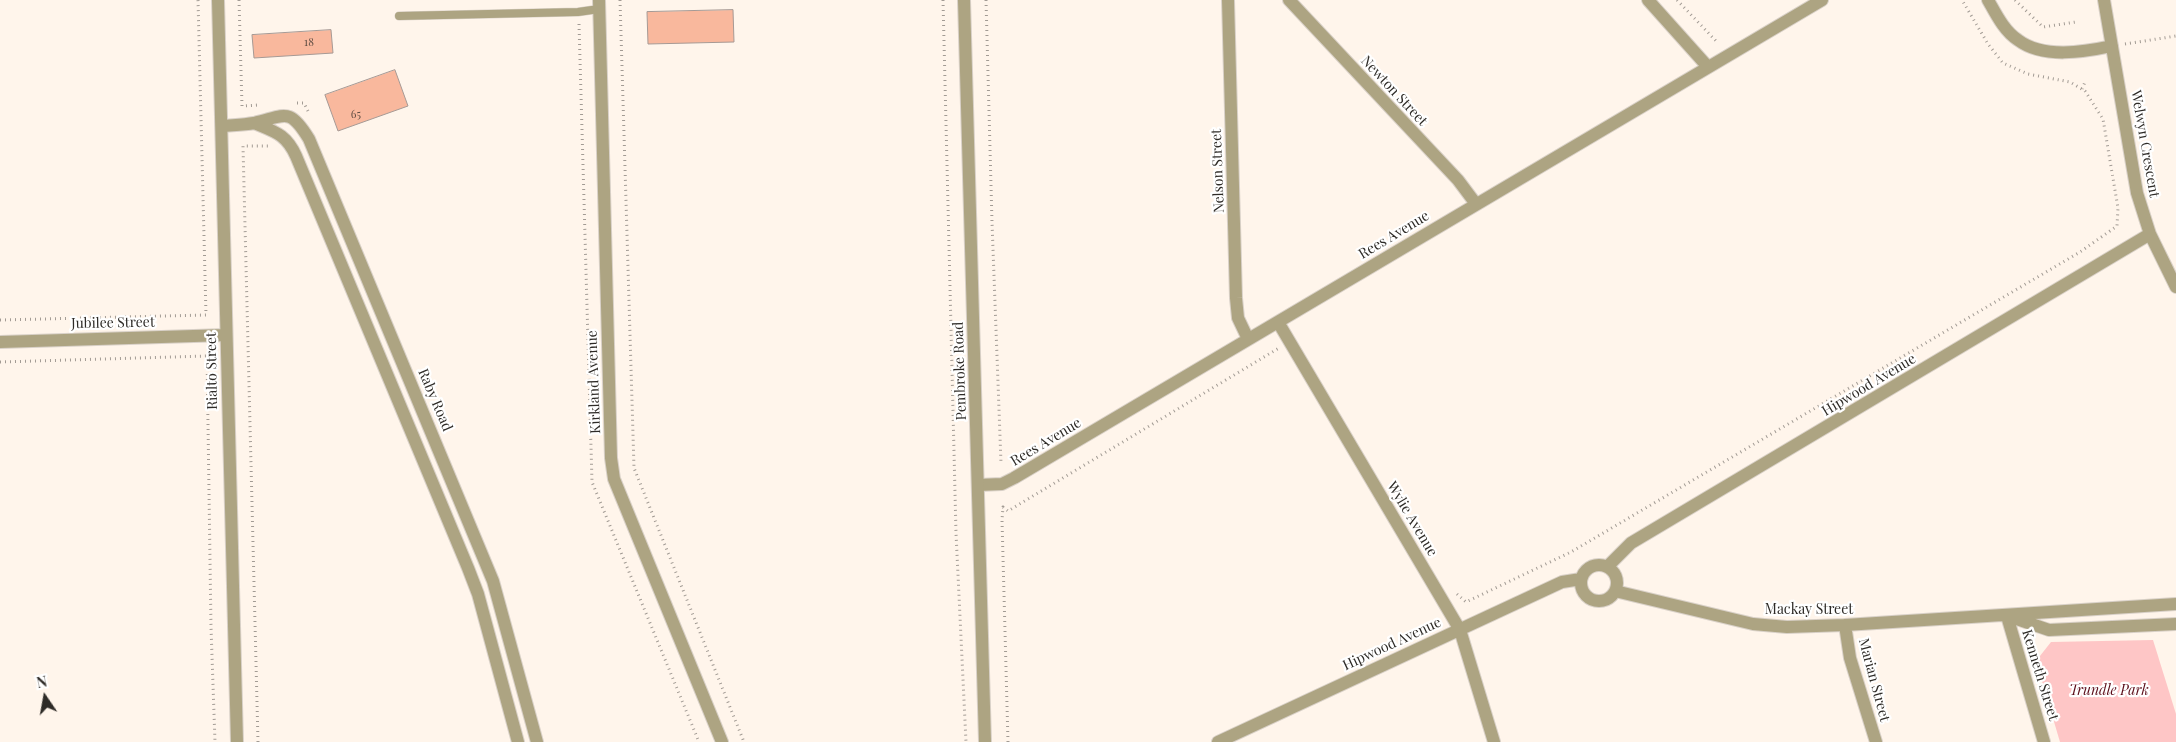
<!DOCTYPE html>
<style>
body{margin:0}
#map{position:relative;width:2176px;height:742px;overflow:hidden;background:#fff5eb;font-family:"Playfair Display",serif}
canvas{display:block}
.north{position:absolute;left:20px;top:672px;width:50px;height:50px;-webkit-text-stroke:4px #fff;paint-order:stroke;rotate:348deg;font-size:14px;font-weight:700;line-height:20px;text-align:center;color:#2e2b27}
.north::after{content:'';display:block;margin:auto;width:18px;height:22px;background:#2e2b27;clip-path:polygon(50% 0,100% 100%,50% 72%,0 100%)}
</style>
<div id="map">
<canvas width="2176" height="742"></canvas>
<div class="north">N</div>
</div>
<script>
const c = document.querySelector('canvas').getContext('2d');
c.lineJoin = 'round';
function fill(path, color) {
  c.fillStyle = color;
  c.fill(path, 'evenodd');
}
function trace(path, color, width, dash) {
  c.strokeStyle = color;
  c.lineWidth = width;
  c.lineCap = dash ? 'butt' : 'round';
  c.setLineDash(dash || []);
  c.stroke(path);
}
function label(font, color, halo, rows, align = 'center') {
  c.font = font + ' "Playfair Display",serif';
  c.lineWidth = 4.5;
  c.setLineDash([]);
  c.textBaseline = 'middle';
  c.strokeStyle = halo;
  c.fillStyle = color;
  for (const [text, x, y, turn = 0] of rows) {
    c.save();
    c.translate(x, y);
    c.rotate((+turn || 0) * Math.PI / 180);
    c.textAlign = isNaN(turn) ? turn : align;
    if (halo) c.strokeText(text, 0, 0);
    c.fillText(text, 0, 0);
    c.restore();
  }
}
fill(new Path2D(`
 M 2153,640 L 2176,714 L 2176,742 L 2060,742 L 2036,661 L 2051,642 Z`), '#fec6c6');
const building = new Path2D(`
 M 733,10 L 734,42 L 648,44 L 647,12 Z
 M 331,30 L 333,53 L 254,58 L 252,35 Z
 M 395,70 L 408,106 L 338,131 L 325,95 Z`);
fill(building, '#f9b89d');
trace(building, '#a69994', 1);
const service = new Path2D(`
 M 399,16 L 578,12 L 599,9`);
const minor = new Path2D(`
 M 218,0 L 237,742
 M 599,0 L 611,458 L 614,479 L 722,742
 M 1228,0 L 1236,298 L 1238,318 L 1248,339
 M 1289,0 L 1458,180 L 1476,204
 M 1648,0 L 1708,67
 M 1988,0 C 1996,14 2004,31 2018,40 C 2043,59 2084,52 2112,46
 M 2104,0 L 2137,193 L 2150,234 L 2176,287
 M 254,123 C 275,132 286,134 296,156 L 468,568 L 478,594 L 518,742
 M 222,126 C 232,125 243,125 254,123 C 285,116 289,106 309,139 L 493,581 L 537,742
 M 1278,322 L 1460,630 L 1494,742
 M 0,342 L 226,335
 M 978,485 L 1002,484 L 1014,478 L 1822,0
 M1581 583a18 18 0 1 1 36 0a18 18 0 1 1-36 0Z
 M 1607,567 L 1631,543 L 2150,234
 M 1615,591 L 1753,624 L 1787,627 L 1845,625 L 2176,604
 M 2007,616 L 2044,742
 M 2011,617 L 2049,630 L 2176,624
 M 1845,625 L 1850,658 L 1876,742
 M 1218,742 L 1562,582 L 1581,579`);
const tertiary = new Path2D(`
 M 964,0 L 985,742`);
trace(service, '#d9d1c8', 9);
trace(minor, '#d9d1c8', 14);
trace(tertiary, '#d9d1c8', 14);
trace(new Path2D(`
 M 239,0 L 242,106 L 258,105
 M 620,0 L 634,468 L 744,742
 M 943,0 L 956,533 L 966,742
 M 986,0 L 992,222 L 1001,463
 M 1677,0 L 1717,42
 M 2015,0 L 2043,27 L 2076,22
 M 579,24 L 592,482 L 699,742
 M 2125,44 L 2176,36
 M 2082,89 L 2085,82
 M 297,103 L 304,103 L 308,111
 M 0,320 L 206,315 L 198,0
 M 0,362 L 207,356 L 211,627 L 215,742
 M 1457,594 L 1466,602 L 1571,552 L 2080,252 L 2117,226 L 2118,208 L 2103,119 L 2085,91 L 2070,82 L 2028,74 L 2003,63 L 1988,44 L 1962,0
 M 258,742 L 243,146 L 268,146
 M 1008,742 L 1002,520 L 1003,507 L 1008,511 L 1279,348`), '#a29b94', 3, [1, 4]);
trace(service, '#ada482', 8);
trace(minor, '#ada482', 12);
trace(tertiary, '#ada482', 12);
label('11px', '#614e44', null, [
 ["18",309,43],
 ["65",356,115]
]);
label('14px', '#2e2b27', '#fff', [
 ["Newton Street",1394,91,47],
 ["Welwyn Crescent",2145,144,80],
 ["Nelson Street",1218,171,-92],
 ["Rees Avenue",1394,235,-31],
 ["Jubilee Street",113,323,-1],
 ["Rialto Street",212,371,-91],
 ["Pembroke Road",960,371,-92],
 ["Kirkland Avenue",594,382,-92],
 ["Hipwood Avenue",1869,385,-31],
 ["Raby Road",435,400,67],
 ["Rees Avenue",1046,442,-31],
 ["Wylie Avenue",1412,519,59],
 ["Mackay Street",1809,610],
 ["Hipwood Avenue",1392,644,-25],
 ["Kenneth Street",2040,675,73],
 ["Marian Street",1874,680,75]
]);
label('italic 14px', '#5b0d19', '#fff', [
 ["Trundle Park",2109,691]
]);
</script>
